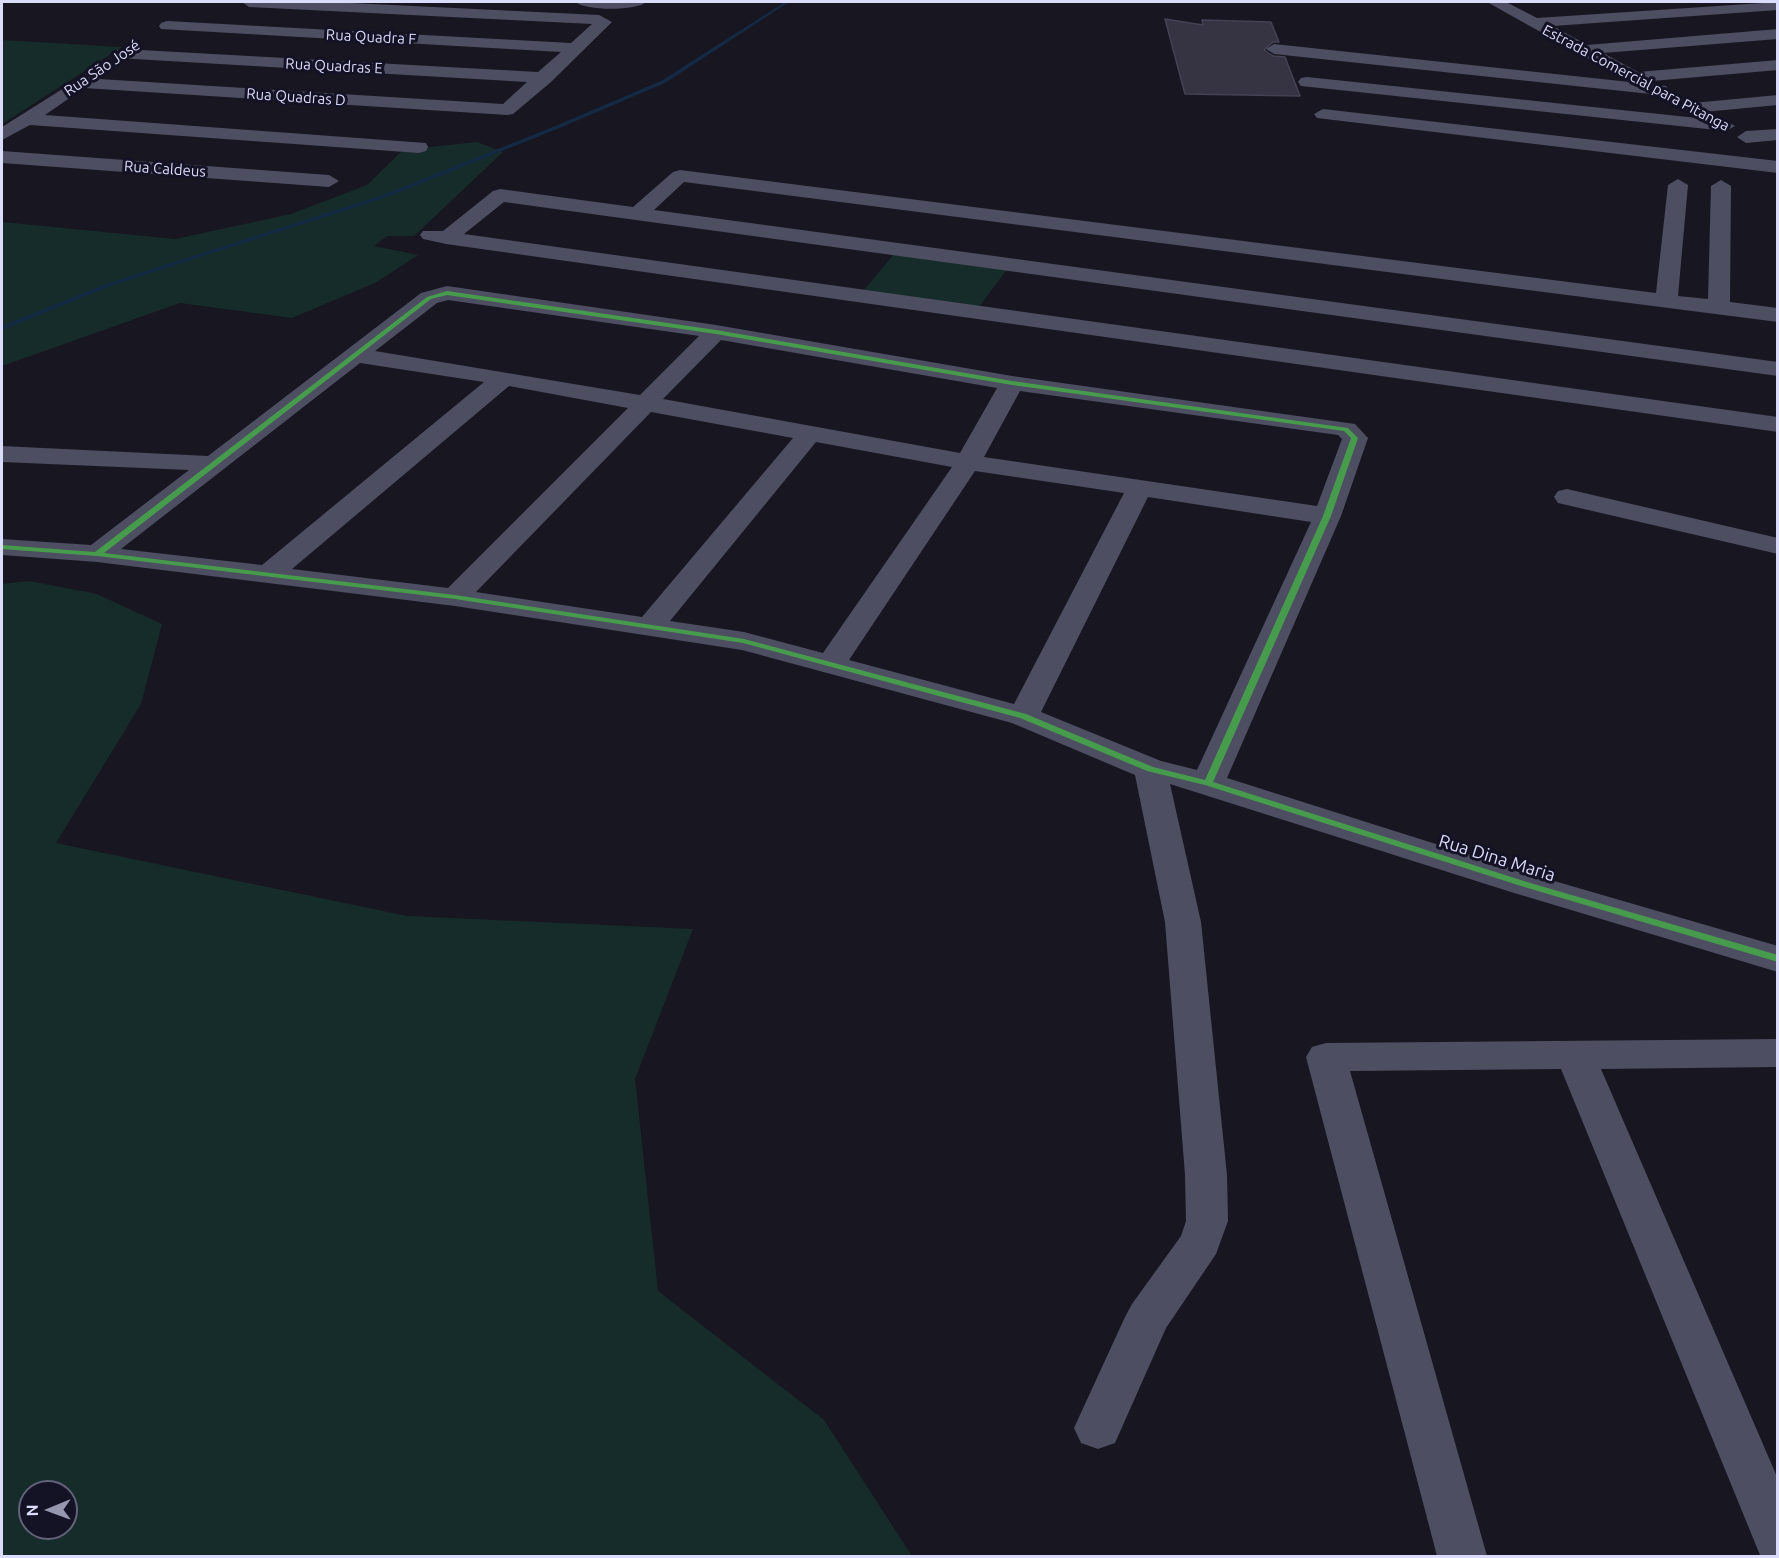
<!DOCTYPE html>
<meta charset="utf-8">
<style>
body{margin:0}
#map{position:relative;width:1779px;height:1558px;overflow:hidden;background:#181621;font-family:Ubuntu,sans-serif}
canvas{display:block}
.frame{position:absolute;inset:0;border:3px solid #dbdbfb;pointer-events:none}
.north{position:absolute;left:18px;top:1480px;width:60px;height:60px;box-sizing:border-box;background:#141225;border:2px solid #64627b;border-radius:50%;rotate:269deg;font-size:16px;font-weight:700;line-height:24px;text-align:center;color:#dbdbfb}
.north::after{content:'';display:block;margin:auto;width:21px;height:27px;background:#9796af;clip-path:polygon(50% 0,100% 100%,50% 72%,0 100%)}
</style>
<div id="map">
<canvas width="1779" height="1558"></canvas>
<div class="frame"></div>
<div class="north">N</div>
</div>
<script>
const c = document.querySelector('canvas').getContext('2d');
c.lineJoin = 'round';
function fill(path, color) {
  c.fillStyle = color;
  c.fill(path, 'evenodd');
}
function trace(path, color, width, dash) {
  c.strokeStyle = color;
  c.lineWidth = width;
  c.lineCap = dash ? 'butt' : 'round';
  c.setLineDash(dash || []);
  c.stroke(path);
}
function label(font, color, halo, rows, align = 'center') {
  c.font = font + ' Ubuntu,sans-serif';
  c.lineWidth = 6;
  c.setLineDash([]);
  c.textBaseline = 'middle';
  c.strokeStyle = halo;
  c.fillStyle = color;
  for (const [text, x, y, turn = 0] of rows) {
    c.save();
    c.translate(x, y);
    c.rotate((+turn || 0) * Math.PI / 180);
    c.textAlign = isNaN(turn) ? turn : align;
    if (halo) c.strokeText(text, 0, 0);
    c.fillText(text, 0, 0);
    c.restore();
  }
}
fill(new Path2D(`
 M 2,40 L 122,47 L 2,124 Z
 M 477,142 L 503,152 L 414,236 L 387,236 L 374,246 L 418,255 L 377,282 L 292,318 L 180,303 L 2,366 L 2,222 L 175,239 L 291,214 L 367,185 L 403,150 Z
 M 895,253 L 1008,268 L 979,307 L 863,291 Z
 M 29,581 L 97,594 L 162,624 L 141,704 L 56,843 L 407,916 L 693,929 L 635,1079 L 658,1291 L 824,1420 L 912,1556 L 2,1556 L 2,584 ZM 30,1492 L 66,1492 L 66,1528 L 30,1528 Z`), '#162c2a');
fill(new Path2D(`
 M 785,2 L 789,2 L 665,83 L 557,129 L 387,197 L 110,286 L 2,330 L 2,326 L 106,284 L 383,195 L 553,127 L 661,81 Z`), '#142a44');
const building = new Path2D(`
 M 1165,19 L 1203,25 L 1202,20 L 1271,22 L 1279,42 L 1273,42 L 1264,50 L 1273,56 L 1285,57 L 1300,96 L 1185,94 Z`);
fill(building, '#363442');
trace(building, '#444254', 1.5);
fill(new Path2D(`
 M 242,2 L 330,2 L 599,15 L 612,22 L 551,82 L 513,114 L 507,115 L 84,88 L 45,115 L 426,143 L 428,147 L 426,151 L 419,153 L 30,125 L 2,140 L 2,127 L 99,66 L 108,71 L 99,79 L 503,104 L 527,82 L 117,58 L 115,54 L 117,50 L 123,49 L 538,72 L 561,52 L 161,29 L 159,26 L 161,23 L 167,21 L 571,43 L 592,24 L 249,7 Z
 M 576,2 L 646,2 C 638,11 584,11 576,2 Z
 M 1487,2 L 1506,2 L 1537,18 L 1778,2 L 1778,10 L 1553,26 L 1587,45 L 1778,29 L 1778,39 L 1603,53 L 1638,72 L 1778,60 L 1778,70 L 1652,81 L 1651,84 L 1666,86 L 1669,90 L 1660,95 L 1274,54 L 1266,49 L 1274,44 L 1630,82 Z
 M 1307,77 L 1726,121 L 1735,126 L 1726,131 L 1301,86 L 1298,82 L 1301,78 Z
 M 1778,95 L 1778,105 L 1693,113 L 1684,108 L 1693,103 Z
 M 1323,109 L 1778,161 L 1778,173 L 1317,118 L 1314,114 Z
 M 1778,129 L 1778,140 L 1746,143 L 1737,137 L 1746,131 Z
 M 2,151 L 329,175 L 339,181 L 329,187 L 2,163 Z
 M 680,170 L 1656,293 L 1668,185 L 1678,179 L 1688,185 L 1678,296 L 1708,299 L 1711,186 L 1721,180 L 1731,186 L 1730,302 L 1778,308 L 1778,322 L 684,182 L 654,210 L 1778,362 L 1778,376 L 504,202 L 464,234 L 1778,417 L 1778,432 L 446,244 L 423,239 L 420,235 L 423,231 L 443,231 L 493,191 L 500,189 L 633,207 L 673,172 Z
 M 447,286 L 716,325 L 1012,376 L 1355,424 L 1368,438 L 1341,516 L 1227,778 L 1537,876 L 1778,946 L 1778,972 L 1511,892 L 1170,784 L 1201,922 L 1227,1175 L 1228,1221 L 1216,1254 L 1166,1328 L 1115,1443 L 1098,1449 L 1081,1443 L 1074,1428 L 1125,1317 L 1132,1304 L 1181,1236 L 1186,1221 L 1185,1175 L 1165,922 L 1135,775 L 1012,723 L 742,650 L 455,606 L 97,562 L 2,555 L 2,539 L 91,545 L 189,470 L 2,462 L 2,446 L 208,456 L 421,293 ZM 448,300 L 699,336 L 640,395 L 375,351 L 437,303 ZM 721,340 L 997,388 L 960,453 L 663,399 ZM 360,363 L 484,382 L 262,565 L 121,549 ZM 509,386 L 628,408 L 448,588 L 292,569 ZM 1020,391 L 1338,435 L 1342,439 L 1317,506 L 984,457 ZM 651,412 L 793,438 L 642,617 L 476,592 ZM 816,442 L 952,467 L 823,653 L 744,632 L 670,621 ZM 975,471 L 1124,493 L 1014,704 L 849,660 ZM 1148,497 L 1311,522 L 1197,770 L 1161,761 L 1041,712 Z
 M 1567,489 L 1778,538 L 1778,554 L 1558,503 L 1554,497 L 1558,491 Z
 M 1778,1039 L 1778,1067 L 1601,1069 L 1778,1479 L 1778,1556 L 1760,1555 L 1561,1069 L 1350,1071 L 1487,1556 L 1437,1556 L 1306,1057 L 1312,1047 L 1326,1043 Z`), '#4d4e61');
fill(new Path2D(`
 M 447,291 L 716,330 L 1012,381 L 1348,428 L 1358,438 L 1331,516 L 1213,782 L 1527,882 L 1778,955 L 1778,962 L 1521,886 L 1205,785 L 1147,771 L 1020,718 L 743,643 L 455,599 L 97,556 L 2,549 L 2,545 L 95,552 L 427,297 ZM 447,295 L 716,334 L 1012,385 L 1344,431 L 1351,438 L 1323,516 L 1205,780 L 1153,767 L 1026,714 L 744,639 L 455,595 L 104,553 L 431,299 Z`), '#469c4c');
label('15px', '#dbdbfb', '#141225', [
 ["Rua Quadra F",371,37,3],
 ["Rua Quadras E",334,66,3],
 ["Rua São José",102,68,-34],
 ["Estrada Comercial para Pitanga",1636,78,28],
 ["Rua Quadras D",296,97,4],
 ["Rua Caldeus",165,169,4]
]);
label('18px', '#dbdbfb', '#141225', [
 ["Rua Dina Maria",1497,858,17]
]);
</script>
